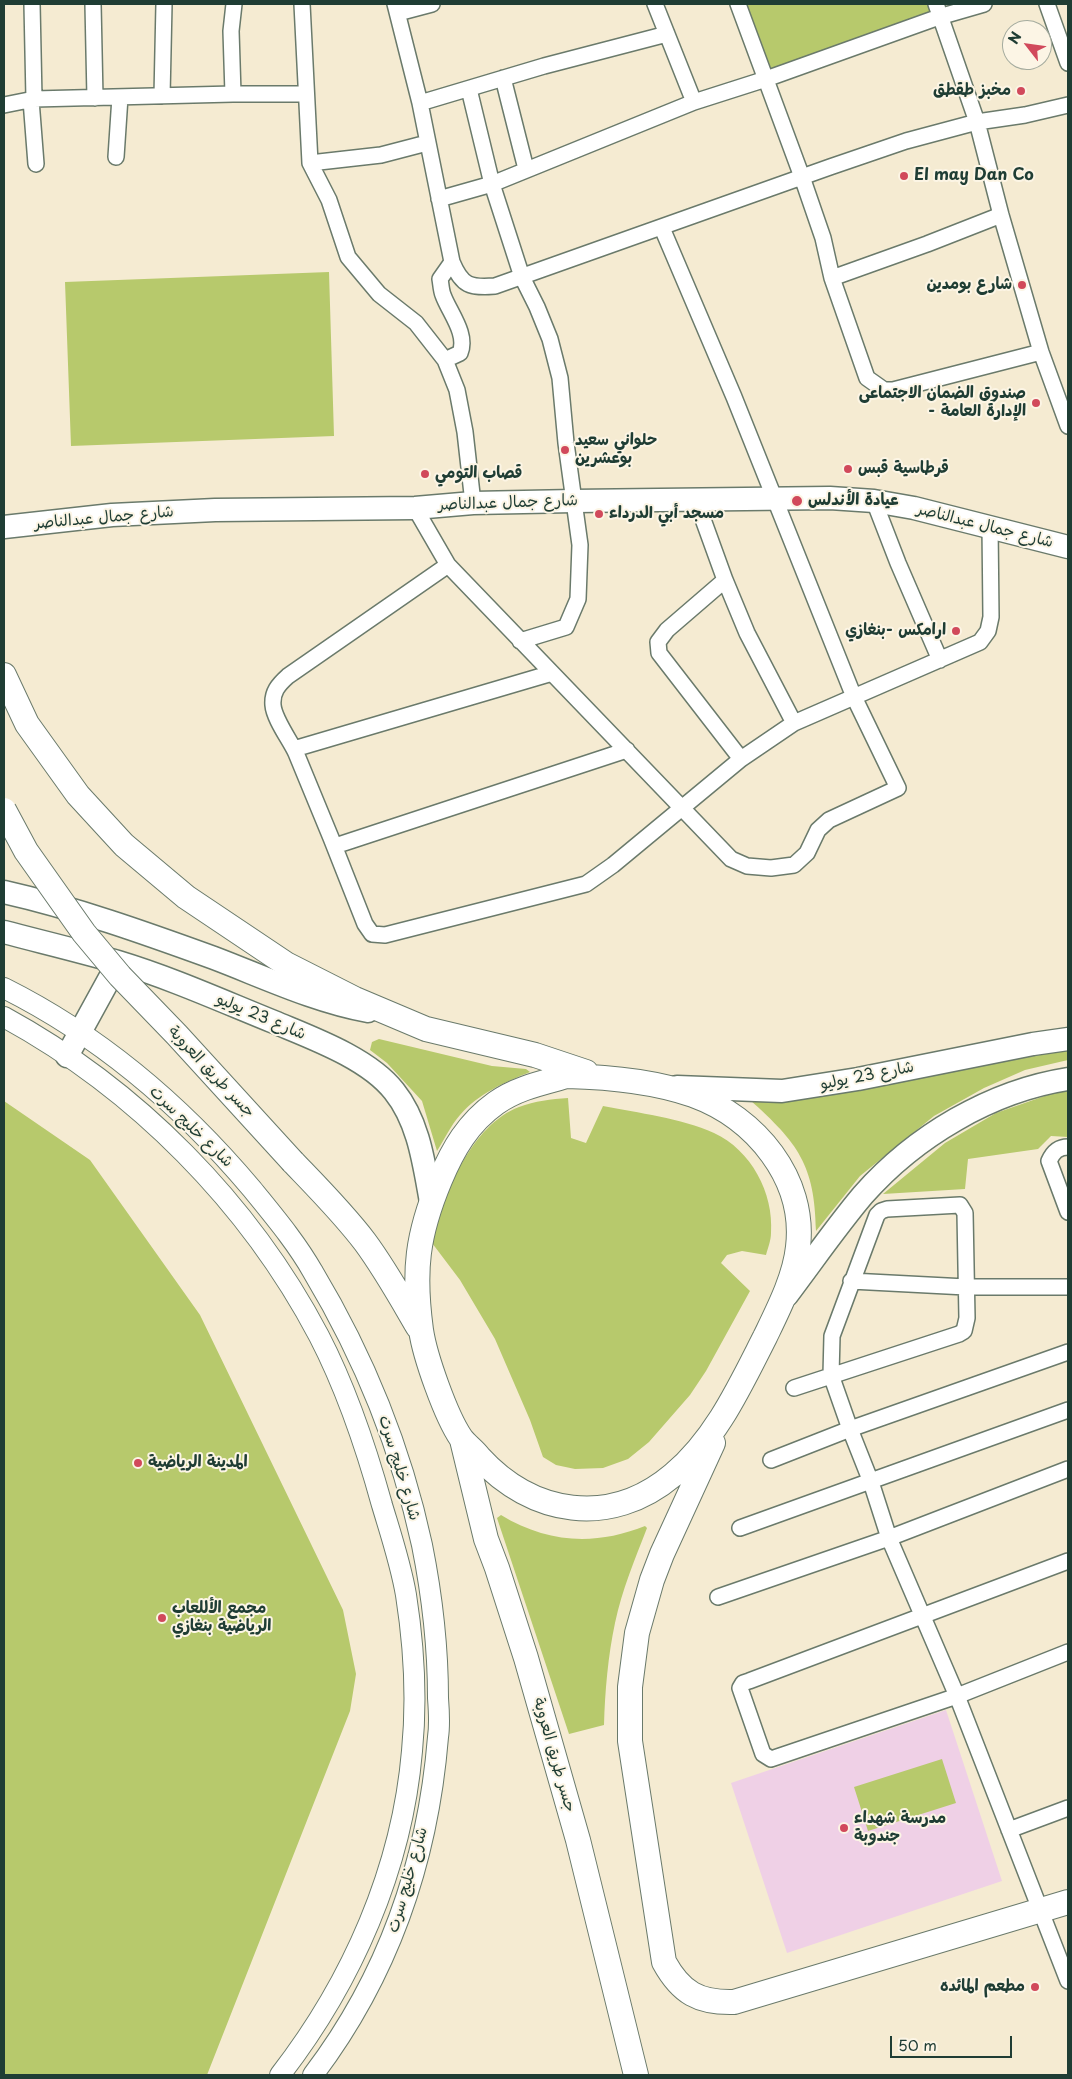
<!DOCTYPE html>
<meta charset="utf-8">
<style>
body{margin:0}
#map{position:relative;width:1072px;height:2079px;overflow:hidden;background:#f5ebd2;font-family:"Playpen Sans",sans-serif}
canvas{display:block}
.frame{position:absolute;inset:0;border:5px solid #1f3d34;pointer-events:none}
.north{position:absolute;left:1002px;top:20px;width:50px;height:50px;box-sizing:border-box;background:#fcf5e5;border:1px solid #a4ab9e;border-radius:50%;rotate:300deg;font-size:14px;font-weight:700;line-height:20px;text-align:center;color:#1f3d34}
.north::after{content:'';display:block;margin:auto;width:18px;height:22px;background:#d1495b;clip-path:polygon(50% 0,100% 100%,50% 72%,0 100%)}
.scale{position:absolute;left:890px;top:2036px;width:122px;height:22px;box-sizing:border-box;border:2px solid #1f3d34;border-top:0;padding-left:6px;font-size:15px;line-height:18px;white-space:nowrap;color:#1f3d34;-webkit-text-stroke:4px #fcf5e5;paint-order:stroke}
</style>
<div id="map">
<canvas width="1072" height="2079"></canvas>
<div class="frame"></div>
<div class="north">N</div>
<div class="scale">50 m</div>
</div>
<script>
const c = document.querySelector('canvas').getContext('2d');
c.lineJoin = 'round';
function fill(path, color) {
  c.fillStyle = color;
  c.fill(path, 'evenodd');
}
function trace(path, color, width, dash) {
  c.strokeStyle = color;
  c.lineWidth = width;
  c.lineCap = dash ? 'butt' : 'round';
  c.setLineDash(dash || []);
  c.stroke(path);
}
function label(font, color, halo, rows, align = 'center') {
  c.font = font + ' "Playpen Sans","Playpen Sans Arabic",sans-serif';
  c.lineWidth = 4;
  c.setLineDash([]);
  c.textBaseline = 'middle';
  c.strokeStyle = halo;
  c.fillStyle = color;
  for (const [text, x, y, turn = 0] of rows) {
    c.save();
    c.translate(x, y);
    c.rotate((+turn || 0) * Math.PI / 180);
    c.textAlign = isNaN(turn) ? turn : align;
    if (halo) c.strokeText(text, 0, 0);
    c.fillText(text, 0, 0);
    c.restore();
  }
}
fill(new Path2D(`
 M 946,1710 L 1002,1881 L 787,1953 L 731,1783 Z`), '#efd0e6');
fill(new Path2D(`
 M 739,4 L 936,4 L 942,25 L 766,79 Z
 M 329,272 L 334,436 L 71,446 L 65,282 Z
 M 379,1039 L 492,1066 L 526,1069 L 530,1072 C 505,1082 478,1094 460,1115 C 451,1125 444,1140 437,1151 L 422,1101 L 387,1063 L 370,1050 L 372,1042 Z
 M 1068,1050 L 1068,1060 L 1025,1070 L 984,1088 L 934,1116 L 860,1176 L 816,1231 C 815,1165 798,1143 750,1100 L 972,1067 Z
 M 1062,1090 L 1068,1090 L 1068,1137 L 1051,1136 L 1038,1149 L 968,1159 L 965,1189 L 883,1194 L 945,1143 L 996,1113 Z
 M 568,1098 L 571,1138 L 586,1143 L 603,1106 C 638,1113 681,1118 714,1133 C 751,1150 774,1193 771,1233 C 771,1240 768,1248 766,1255 L 742,1251 L 727,1255 L 721,1263 L 750,1291 L 706,1371 L 690,1395 L 649,1442 L 628,1459 L 603,1468 L 575,1469 L 556,1465 L 543,1457 L 530,1420 L 495,1339 L 460,1280 L 429,1239 C 445,1194 471,1125 519,1107 C 535,1101 551,1099 568,1098 Z
 M 4,1101 L 90,1160 L 200,1315 L 343,1610 L 356,1674 L 350,1711 L 207,2075 L 4,2075 Z
 M 501,1515 C 547,1543 595,1546 645,1526 L 647,1528 C 635,1559 622,1590 615,1623 C 608,1656 605,1691 604,1725 L 569,1734 L 497,1518 Z
 M 942,1759 L 956,1803 L 868,1831 L 854,1787 Z`), '#b7c96c');
const minor = new Path2D(`
 M 32,4 L 34,99
 M 93,4 L 95,98
 M 302,4 L 310,163 L 329,200 L 348,257 L 379,294 L 416,323 L 445,360 L 457,390 L 465,432 L 473,503
 M 395,4 L 420,103 L 452,262 C 462,286 470,288 495,286 L 830,167 L 906,141 L 977,122 L 1025,115 L 1068,105
 M 655,4 L 694,102
 M 738,4 L 802,177 L 823,238 L 832,278 L 867,378 L 884,390 L 893,390 L 1041,352
 M 936,4 L 977,122 L 1001,215 L 1041,352 L 1068,426
 M 1047,4 L 1068,63
 M 398,13 L 432,4
 M 503,78 L 526,169
 M 469,89 L 492,184 L 522,277 L 537,307 L 550,339 L 560,378 L 566,443 L 580,545 L 578,599 L 566,627 L 520,641
 M 233,94 L 231,31 L 234,4
 M 162,96 L 164,4
 M 31,100 L 36,164
 M 420,103 L 544,66 L 667,34
 M 4,105 L 34,99 L 233,94 L 305,94
 M 116,157 L 120,97
 M 310,163 L 381,155 L 427,143
 M 439,199 L 492,184 L 694,102 L 766,79 L 939,17 L 984,4
 M 832,278 L 927,244 L 1001,215
 M 445,360 L 460,353 C 468,334 449,312 443,295 C 441,290 441,284 440,279 L 452,262
 M 696,500 L 725,580 L 747,633 L 794,723
 M 874,501 L 898,563 L 940,660
 M 415,508 L 448,565 L 731,859 L 747,866 L 771,868 L 794,865 L 807,853 L 818,830 L 829,820 L 898,788 L 854,697 L 734,397 L 662,228
 M 448,565 L 288,676 C 278,685 272,692 273,705 C 274,719 290,740 296,753 C 320,810 343,867 365,924 L 372,934 L 385,935 L 586,884 L 613,865 L 741,759 L 794,723 L 980,642 L 988,631 L 991,617 L 990,526
 M 725,580 L 667,630 L 658,642 L 659,653 L 741,759
 M 294,749 L 552,673
 M 335,846 L 627,750
 M 1068,1147 C 1058,1147 1053,1152 1049,1161 L 1068,1212
 M 851,1281 L 966,1287 L 1068,1287
 M 794,1388 L 959,1334 L 964,1331 L 967,1318 L 965,1213 L 960,1205 L 887,1209 L 881,1211 L 877,1215 L 832,1336 L 831,1375 L 850,1429 L 871,1482 L 889,1538 L 957,1696 L 1068,1981
 M 771,1460 L 850,1429 L 1068,1352
 M 740,1528 L 1068,1410
 M 1068,1561 L 749,1681 L 743,1683 L 740,1688 L 763,1754 L 771,1759 L 957,1696 L 1068,1652
 M 718,1597 L 889,1538 L 1068,1469
 M 1009,1830 L 1068,1808`);
const secondary = new Path2D(`
 M 4,988 C 100,1036 183,1107 252,1189 C 273,1215 296,1242 313,1272 C 364,1357 401,1448 422,1545 C 432,1595 438,1646 438,1698 C 439,1711 440,1724 438,1737 C 428,1860 388,1976 313,2075
 M 4,1017 C 136,1089 249,1203 319,1336 C 347,1390 366,1447 382,1505 C 391,1535 401,1565 406,1595 C 414,1646 417,1700 412,1751 C 402,1869 352,1982 280,2075`);
const primary = new Path2D(`
 M 4,527 L 112,515 L 215,510 L 415,508 L 473,503 L 574,501 L 830,498 L 874,501 L 914,508 L 1068,547
 M 4,892 C 75,908 145,933 214,958 C 264,977 314,1001 368,1011
 M 4,932 C 42,942 80,951 118,962 C 171,978 222,1001 274,1022 C 312,1038 368,1058 394,1091 C 419,1122 424,1164 431,1202
 M 67,1056 L 118,963
 M 677,1087 L 782,1091 L 858,1079 L 1033,1044 L 1068,1039
 M 787,1295 C 812,1262 836,1227 863,1195 C 915,1136 991,1091 1068,1079`);
const trunk = new Path2D(`
 M 4,675 L 27,724 L 78,795 L 124,845 L 186,897 L 286,964 L 355,999 L 426,1029 L 535,1055 L 586,1072
 M 567,1076 C 610,1077 653,1081 693,1095 C 756,1118 806,1179 798,1247 C 795,1277 778,1310 765,1337 C 740,1386 716,1439 673,1475 C 610,1528 532,1515 479,1457 C 474,1450 466,1445 461,1438 C 446,1416 425,1357 421,1330 C 413,1271 417,1235 440,1180 C 453,1149 468,1123 496,1103 C 517,1088 542,1083 567,1076 Z
 M 293,1162 C 318,1188 343,1213 365,1242 C 385,1269 401,1298 418,1327
 M 462,1440 L 486,1539 L 497,1568 L 526,1658 L 578,1840 L 636,2075
 M 713,1443 L 662,1554 L 652,1580 L 637,1633 L 630,1687 L 630,1741 L 664,1962 C 681,1993 699,2003 734,2002 L 1068,1902`);
trace(minor, '#6a7a6b', 18);
trace(secondary, '#6a7a6b', 22);
trace(primary, '#6a7a6b', 25);
trace(trunk, '#6a7a6b', 26);
trace(minor, '#fff', 15);
trace(secondary, '#fff', 20);
trace(primary, '#fff', 22);
trace(trunk, '#fff', 24);
const trunkBridge = new Path2D(`
 M 4,810 L 26,851 L 84,933 L 120,976 L 177,1035 L 293,1162`);
trace(trunkBridge, '#6a7a6b', 26, []);
trace(trunkBridge, '#fff', 24);
for (const [x, y, r, color] of [
 [1021,91,5,"#d1495b"],
 [904,176,5,"#d1495b"],
 [1022,285,5,"#d1495b"],
 [1036,403,5,"#d1495b"],
 [565,450,5,"#d1495b"],
 [848,469,5,"#d1495b"],
 [425,474,5,"#d1495b"],
 [797,501,6,"#d1495b"],
 [599,514,5,"#d1495b"],
 [956,631,5,"#d1495b"],
 [138,1463,5,"#d1495b"],
 [162,1618,5,"#d1495b"],
 [844,1828,5,"#d1495b"],
 [1035,1987,5,"#d1495b"]
]) {
  const dot = new Path2D();
  dot.arc(x, y, r, 0, 2 * Math.PI);
  c.fillStyle = color;
  c.fill(dot);
  trace(dot, '#fcf5e5', 2);
}
label('bold 16px', '#1f3d34', '#fcf5e5', [
 ["مخبز طقطق",1011,91,"right"],
 ["El may Dan Co",914,176],
 ["شارع بومدين",1012,285,"right"],
 ["صندوق الضمان الاجتماعى",1026,394,"right"],
 ["- الإدارة العامة",1026,412,"right"],
 ["حلواني سعيد",575,441],
 ["بوعشرين",575,459],
 ["قرطاسية قبس",858,469],
 ["قصاب التومي",435,474],
 ["عيادة الأندلس",808,501],
 ["مسجد أبي الدرداء",609,514],
 ["ارامكس -بنغازي",946,631,"right"],
 ["المدينة الرياضية",148,1463],
 ["مجمع الأللعاب",172,1609],
 ["الرياضية بنغازي",172,1627],
 ["مدرسة شهداء",854,1819],
 ["جندوبة",854,1837],
 ["مطعم المائده",1025,1987,"right"]
], 'left');
label('16px', '#1f3d34', '#fcf5e5', [
 ["شارع جمال عبدالناصر",508,503,-2],
 ["شارع جمال عبدالناصر",104,518,-5],
 ["شارع جمال عبدالناصر",985,526,14],
 ["شارع 23 يوليو",261,1017,23],
 ["جسر طريق العروبة",211,1072,47],
 ["شارع 23 يوليو",867,1076,-11],
 ["شارع خليج سرت",191,1127,44],
 ["شارع خليج سرت",399,1468,73],
 ["جسر طريق العروبة",554,1755,74],
 ["شارع خليج سرت",408,1880,-74]
]);
</script>
